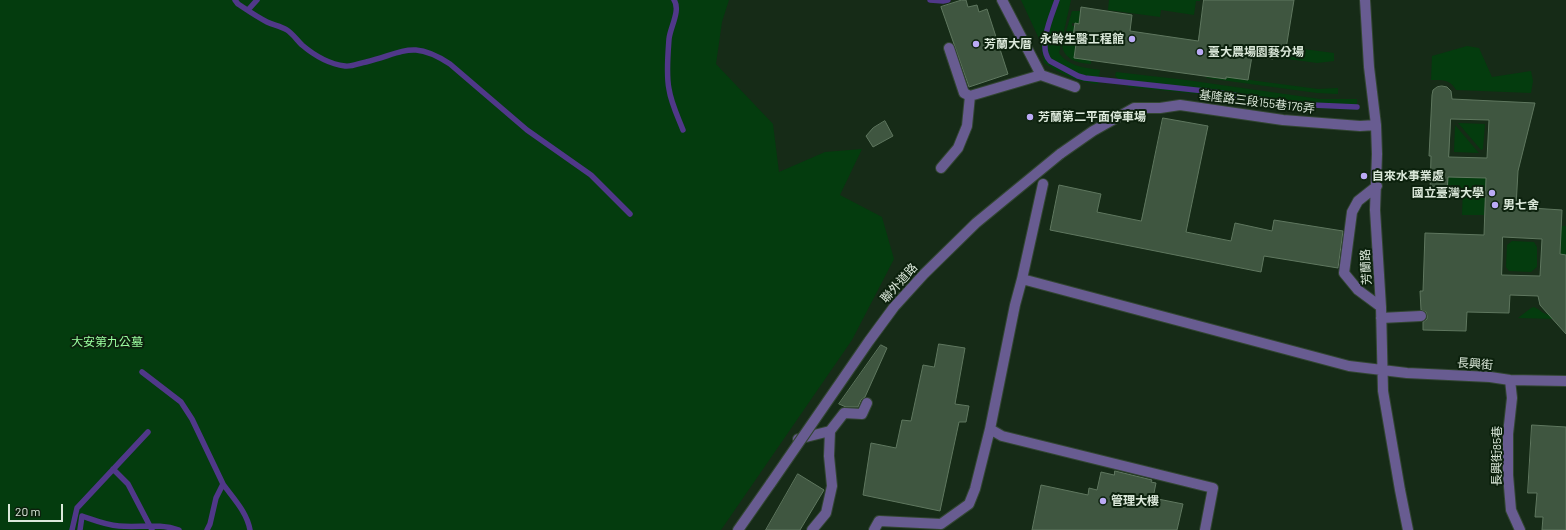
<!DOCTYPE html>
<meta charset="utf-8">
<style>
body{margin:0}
#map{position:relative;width:1566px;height:530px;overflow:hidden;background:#162b17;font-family:Barlow,sans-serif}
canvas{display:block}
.scale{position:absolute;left:8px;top:504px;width:55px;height:18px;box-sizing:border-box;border:2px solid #dbe8da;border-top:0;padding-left:5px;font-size:12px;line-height:14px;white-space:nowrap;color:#dbe8da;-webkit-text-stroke:3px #0c210d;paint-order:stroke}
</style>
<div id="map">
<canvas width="1566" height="530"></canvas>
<div class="scale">20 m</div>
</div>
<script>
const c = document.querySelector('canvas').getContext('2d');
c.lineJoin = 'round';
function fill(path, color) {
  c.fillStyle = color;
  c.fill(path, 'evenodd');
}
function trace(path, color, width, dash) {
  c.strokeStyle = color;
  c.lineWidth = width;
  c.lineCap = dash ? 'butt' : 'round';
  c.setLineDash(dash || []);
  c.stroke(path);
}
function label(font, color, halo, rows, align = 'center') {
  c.font = font + ' Barlow,"Noto Sans TC",sans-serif';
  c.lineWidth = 4;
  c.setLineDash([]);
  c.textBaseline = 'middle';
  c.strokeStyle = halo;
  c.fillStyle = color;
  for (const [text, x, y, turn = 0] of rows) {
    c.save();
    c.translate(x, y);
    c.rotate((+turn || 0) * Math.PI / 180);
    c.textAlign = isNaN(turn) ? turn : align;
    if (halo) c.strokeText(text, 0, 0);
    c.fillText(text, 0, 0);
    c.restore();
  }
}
fill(new Path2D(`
 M 0,0 L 729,0 L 722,22 L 716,64 L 773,124 L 779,172 L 825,152 L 862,149 L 840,195 L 882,217 L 894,259 L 852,340 L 721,530 L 0,530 Z
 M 1021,0 L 1071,0 L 1059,53 C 1068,66 1085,68 1100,70 L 1098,84 C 1074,81 1064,75 1044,63 L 1040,41 Z
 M 1109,0 L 1200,0 L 1200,1 L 1196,1 L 1194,15 L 1161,10 L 1160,17 L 1108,10 Z
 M 1072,11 L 1081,11 L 1079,24 L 1072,23 L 1072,26 L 1075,26 L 1073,37 L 1077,37 L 1074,58 L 1091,60 L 1091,64 C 1078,63 1064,60 1062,45 Z
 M 1467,46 L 1479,48 L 1492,77 L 1531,71 L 1533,81 L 1531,93 L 1456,90 C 1450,79 1442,80 1431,80 L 1432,56 Z
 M 1287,47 L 1334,53 L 1334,61 L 1317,63 L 1274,57 L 1274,54 L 1285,55 Z
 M 1116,72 L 1186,80 L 1320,99 L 1357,99 L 1357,110 L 1286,107 L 1219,96 L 1129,87 L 1115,76 Z
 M 1207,77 L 1226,79 L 1227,77 L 1318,89 L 1338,88 L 1338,94 L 1317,93 L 1206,78 Z
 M 1458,123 L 1485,124 L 1483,149 L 1481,150 Z
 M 1455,125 L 1479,153 L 1454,152 Z
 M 1487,169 L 1484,215 L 1462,215 L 1463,189 L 1448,188 L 1448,177 Z
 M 1560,226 L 1566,226 L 1566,286 L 1557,319 L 1518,318 L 1531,308 L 1534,307 C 1541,310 1543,315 1552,315 L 1559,295 L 1561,239 L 1557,239 Z
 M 1512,241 L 1534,242 L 1537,247 L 1537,267 L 1531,272 L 1509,271 L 1506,267 L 1507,245 Z`), '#043c0e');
trace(new Path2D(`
 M 235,0 L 238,4 C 247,10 257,17 267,22 C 273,25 281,26 287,30 C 292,33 297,40 302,45 C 315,56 328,64 345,66 C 352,67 360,63 366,62 C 405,52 413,40 450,64 L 527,130 L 591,175 L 630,214
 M 674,0 C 681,10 670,28 669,39 C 668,53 666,75 669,89 C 671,103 678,117 683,130
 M 930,0 L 943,1 L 948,0
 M 1057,0 C 1052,15 1037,47 1050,61 L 1078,76 L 1085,78 L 1214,92 L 1289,104 L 1357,107
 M 248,10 L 257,0
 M 142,372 L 181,402 L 192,419 L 223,484
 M 113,469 L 128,484 L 152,530
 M 72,530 L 77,508 L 148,432
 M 80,530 L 82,516 C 94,520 106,525 119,526 C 139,528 159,523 179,530
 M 207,530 L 210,524 L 216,498 L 223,484 C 233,498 247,512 250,530`), '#503889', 5.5);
const building = new Path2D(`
 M 962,0 L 966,0 L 968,7 L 977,5 L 979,12 L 987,9 L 1008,74 L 969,87 L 941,7 Z
 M 1204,0 L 1294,0 L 1285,55 L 1274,54 L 1273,59 L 1252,56 L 1248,80 L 1226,77 L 1226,79 L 1074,58 L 1077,37 L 1073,37 L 1075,23 L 1079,24 L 1081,7 L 1132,15 L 1130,31 L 1198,41 Z
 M 1442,86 L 1447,87 L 1451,91 L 1452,99 L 1535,103 L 1518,171 L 1516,207 L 1562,210 L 1560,254 L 1566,255 L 1566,334 L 1540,305 L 1538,296 L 1510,295 L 1509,313 L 1467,312 L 1466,331 L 1423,330 L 1423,322 L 1427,319 L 1427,316 L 1426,312 L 1421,310 L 1420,291 L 1423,291 L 1425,233 L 1484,235 L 1486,178 L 1448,177 L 1447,194 L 1430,193 L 1431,156 L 1429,156 L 1432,95 L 1433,90 L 1437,87 ZM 1451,119 L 1489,120 L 1487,158 L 1449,157 ZM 1503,237 L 1542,239 L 1540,276 L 1502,275 Z
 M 1163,118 L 1208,126 L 1186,232 L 1231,241 L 1235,223 L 1272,231 L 1274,220 L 1343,231 L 1338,268 L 1264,256 L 1261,272 L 1050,230 L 1059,185 L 1101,194 L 1097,212 L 1141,221 Z
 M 885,121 L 893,136 L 873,147 L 866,136 L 873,128 Z
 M 939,344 L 965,348 L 955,404 L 969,406 L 966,422 L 959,422 L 940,511 L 863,495 L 871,443 L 896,448 L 902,420 L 911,421 L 923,365 L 934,367 Z
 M 881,345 L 887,348 L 865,397 L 861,400 L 858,407 L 846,407 L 839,404 Z
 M 1532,425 L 1566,427 L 1566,530 L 1542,530 L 1543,517 L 1535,517 L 1537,493 L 1528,493 Z
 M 1115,471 L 1152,480 L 1151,482 L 1156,483 L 1153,498 L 1183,504 L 1177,530 L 1032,530 L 1041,485 L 1088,495 L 1089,488 L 1097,490 L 1101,472 L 1114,475 Z
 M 798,474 L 824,490 L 800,530 L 766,530 Z`);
fill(building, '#3f5640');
trace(building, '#5f775f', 1);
const minor = new Path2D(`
 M 1002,0 L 1041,75
 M 1365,0 L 1369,67 L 1376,125 L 1377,154 L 1375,210 L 1381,307 L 1383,391 L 1400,490 L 1408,530
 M 949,48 L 964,93 L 970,96 L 1041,75 L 1075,87
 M 1060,154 L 1093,131 L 1134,108 L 1160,108 L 1180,105 L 1283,120 L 1360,126 L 1376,125
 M 941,168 L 958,148 L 967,126 L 970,96
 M 1377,186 L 1358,201 L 1352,212 L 1344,273 L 1358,290 L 1381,307
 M 1022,279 L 1349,366 L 1407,373 L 1490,377 L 1510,380 L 1566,381
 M 1381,318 L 1421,316
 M 1510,380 L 1512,398 L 1508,434 L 1508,475 L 1511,510 L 1520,530
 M 990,429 L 1002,436 L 1213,488 L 1205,530
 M 798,439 L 830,431
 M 738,530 L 771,483
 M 812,530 L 826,513 L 832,486 L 829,456 L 830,431 L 844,413 L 862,414 L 867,403
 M 874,530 L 879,521 L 941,524 L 969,504 L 975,489 L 990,429 L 1015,305 L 1022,279 L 1043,184`);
trace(minor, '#324532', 12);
trace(minor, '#685c91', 10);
const minorBridge = new Path2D(`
 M 771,483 L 869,341 L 894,307 L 924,274 L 976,223 L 1060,154`);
trace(minorBridge, '#324532', 12, []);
trace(minorBridge, '#685c91', 10);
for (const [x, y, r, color] of [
 [1132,39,4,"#bbaaf6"],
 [976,44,4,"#bbaaf6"],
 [1200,52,4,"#bbaaf6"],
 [1030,117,4,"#bbaaf6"],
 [1364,176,4,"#bbaaf6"],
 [1492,193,4,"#bbaaf6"],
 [1495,205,4,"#bbaaf6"],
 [1103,501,4,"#bbaaf6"]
]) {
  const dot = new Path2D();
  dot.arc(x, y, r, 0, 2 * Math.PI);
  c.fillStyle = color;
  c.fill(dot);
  trace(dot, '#0c210d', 1.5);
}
label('bold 12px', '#dbe8da', '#0c210d', [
 ["永齡生醫工程館",1124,39,"right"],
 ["芳蘭大厝",984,44],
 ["臺大農場園藝分場",1208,52],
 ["芳蘭第二平面停車場",1038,117],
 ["自來水事業處",1372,176],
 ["國立臺灣大學",1484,193,"right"],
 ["男七舍",1503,205],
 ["管理大樓",1111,501]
], 'left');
label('12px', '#dbe8da', '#0c210d', [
 ["基隆路三段155巷176弄",1257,102,7],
 ["芳蘭路",1366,267,-93],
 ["聯外道路",899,283,-48],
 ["長興街",1475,364,4],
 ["長興街85巷",1497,456,-90]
]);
label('12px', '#9bfea0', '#0c210d', [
 ["大安第九公墓",107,342]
]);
</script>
